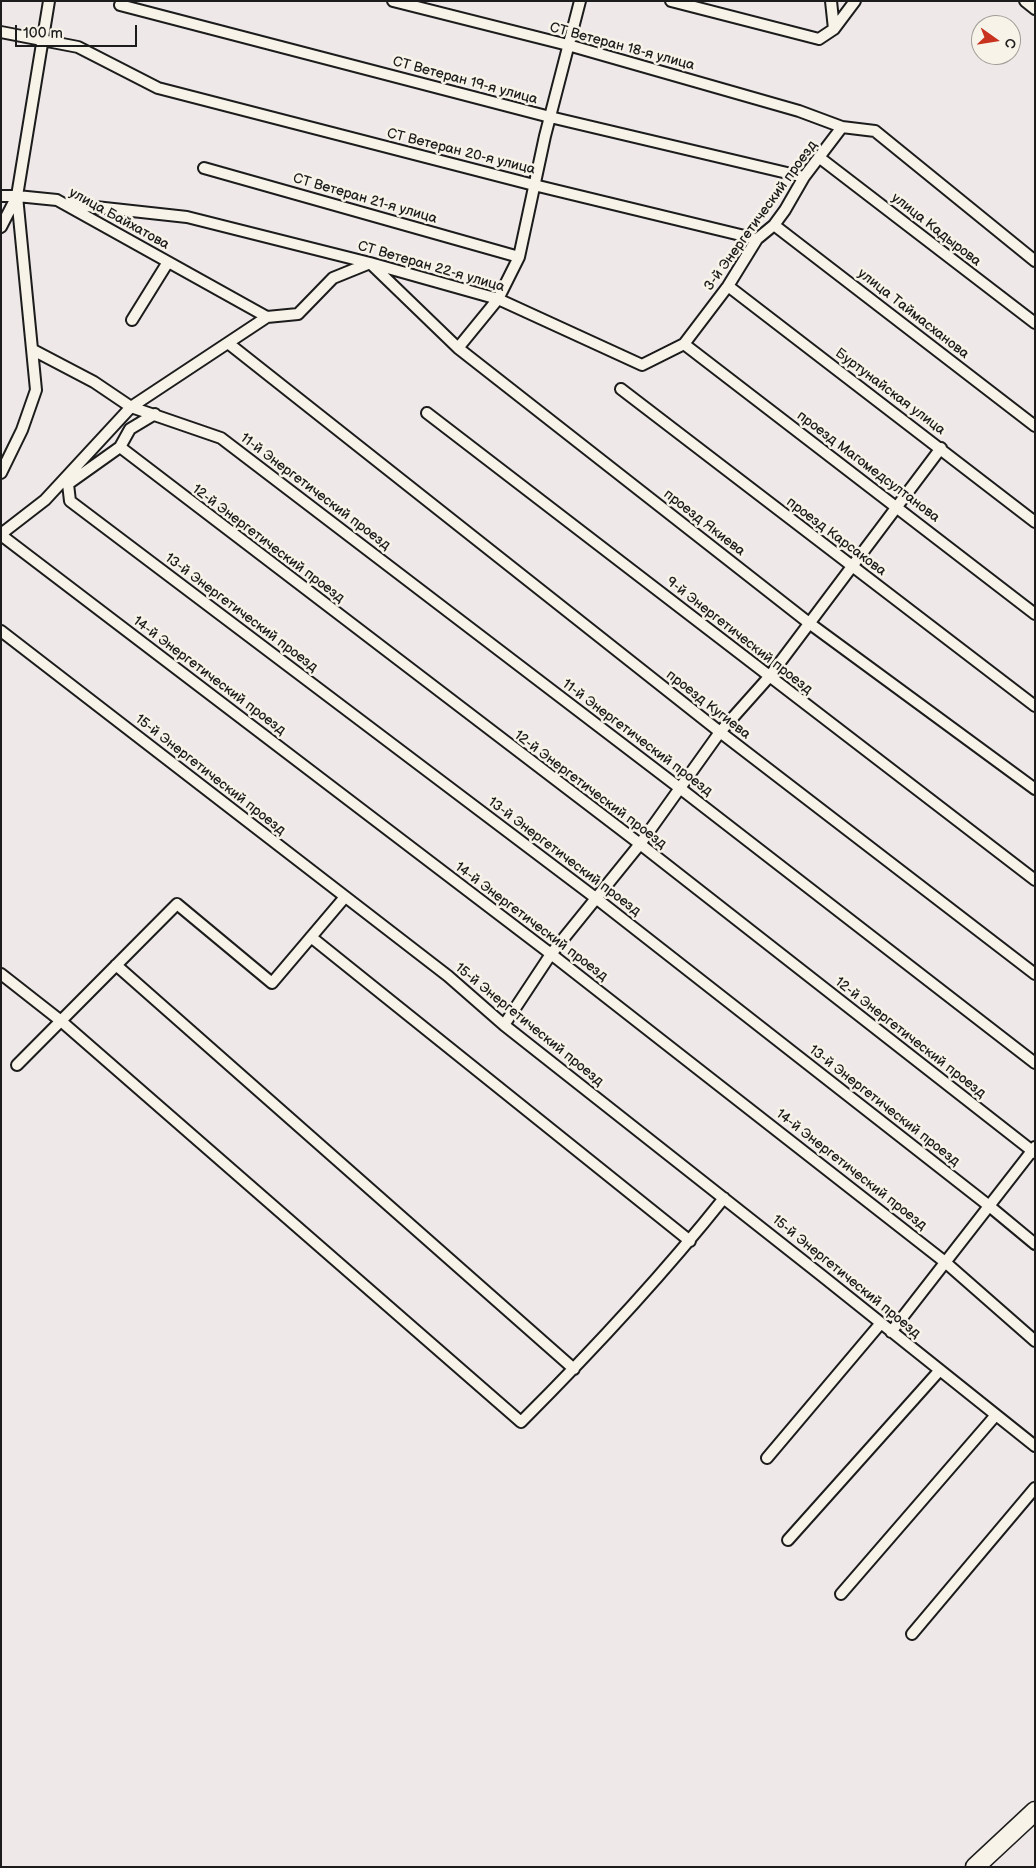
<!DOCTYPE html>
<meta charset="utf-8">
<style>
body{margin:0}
#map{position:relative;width:1036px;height:1868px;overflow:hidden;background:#efe8e9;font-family:"Balsamiq Sans",sans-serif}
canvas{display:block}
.frame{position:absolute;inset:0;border:2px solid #1c1c1c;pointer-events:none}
.north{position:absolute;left:971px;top:15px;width:50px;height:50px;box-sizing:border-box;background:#f7f3e8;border:1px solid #9f9d96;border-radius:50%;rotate:103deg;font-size:14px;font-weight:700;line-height:20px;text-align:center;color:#1c1c1c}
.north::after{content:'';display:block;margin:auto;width:18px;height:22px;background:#c8321e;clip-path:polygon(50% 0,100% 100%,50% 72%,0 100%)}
.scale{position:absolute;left:15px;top:25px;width:122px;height:22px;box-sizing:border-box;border:2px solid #1c1c1c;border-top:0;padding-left:6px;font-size:15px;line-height:18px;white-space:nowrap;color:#1c1c1c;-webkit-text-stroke:4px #f7f3e8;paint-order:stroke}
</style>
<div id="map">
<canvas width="1036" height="1868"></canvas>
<div class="frame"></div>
<div class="north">С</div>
<div class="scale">100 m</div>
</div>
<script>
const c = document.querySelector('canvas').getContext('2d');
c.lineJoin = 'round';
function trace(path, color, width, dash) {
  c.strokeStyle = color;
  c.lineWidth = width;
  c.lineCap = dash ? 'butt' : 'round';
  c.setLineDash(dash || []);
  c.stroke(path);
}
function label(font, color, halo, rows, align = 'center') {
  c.font = font + ' "Balsamiq Sans",sans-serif';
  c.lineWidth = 5;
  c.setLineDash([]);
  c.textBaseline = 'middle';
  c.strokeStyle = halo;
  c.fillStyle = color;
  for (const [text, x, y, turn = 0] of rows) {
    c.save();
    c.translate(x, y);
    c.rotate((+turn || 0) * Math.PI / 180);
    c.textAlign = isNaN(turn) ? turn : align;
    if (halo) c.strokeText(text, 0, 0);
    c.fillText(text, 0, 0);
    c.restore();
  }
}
const street = new Path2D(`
 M 393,1 L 568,45 L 799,111 L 842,127
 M 671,1 L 819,39 L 834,29 L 855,1
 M 831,1 L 834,29
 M 1025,1 L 1035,9
 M 120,5 L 550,117 L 804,177
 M 1,32 L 78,47 L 158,88 L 534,185 L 757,239
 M 820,158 L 1035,323
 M 204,168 L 519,257
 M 1,196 L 17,196
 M 68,204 L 187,217 L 370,263 L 498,299 L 642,365 L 684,344 L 728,286 L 757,239 L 774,225 L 785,210 L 804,177 L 842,127 L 875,131 L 1035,261
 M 774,225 L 1035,426
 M 1,227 L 17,196 L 49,1
 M 728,286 L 1035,522
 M 132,320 L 168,262
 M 228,343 L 720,732 L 1035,974
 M 684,344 L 1035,614
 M 458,348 L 498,299 L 519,257 L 545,136 L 580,1
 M 33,350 L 94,382 L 131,407 L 221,438 L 681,789 L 1035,1063
 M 621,389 L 1035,706
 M 427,413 L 1035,880
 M 155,414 L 130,429 L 120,447 L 68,484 L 70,501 L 597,899 L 988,1205 L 1035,1244
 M 120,447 L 640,844 L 1035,1153
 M 1,473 L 22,430 L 36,390 L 17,196 L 57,200 L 267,317 L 298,314 L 333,278 L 370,263 L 458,348 L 809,623 L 1035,789
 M 1,534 L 45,500 L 131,407 L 267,317
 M 1,535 L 551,954 L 945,1262 L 1035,1341
 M 1,631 L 448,976 L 504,1025 L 821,1275 L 1035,1446
 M 311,937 L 690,1241
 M 116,965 L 574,1369
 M 1,974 L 61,1021 L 521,1422 C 592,1351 661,1277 724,1198
 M 504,1025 L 551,954 L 640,844 L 720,732 L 769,677 L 941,448
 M 17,1065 L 177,904 L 272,983 L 345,897
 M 891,1332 L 1035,1147
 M 767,1458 L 881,1323
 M 788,1540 L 940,1370
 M 841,1594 L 996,1415
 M 912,1634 L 1035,1488`);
const highway = new Path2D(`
 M 975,1867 L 1035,1811`);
trace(street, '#1c1c1c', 14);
trace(highway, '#1c1c1c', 21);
trace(street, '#f7f3e8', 10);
trace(highway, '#f7f3e8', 18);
label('14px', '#1c1c1c', '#f7f3e8', [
 ["СТ Ветеран 18-я улица",622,47,15],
 ["СТ Ветеран 19-я улица",465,81,15],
 ["СТ Ветеран 20-я улица",461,152,14],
 ["СТ Ветеран 21-я улица",365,199,16],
 ["3-й Энергетический проезд",761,216,-54],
 ["улица Байхатова",119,219,29],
 ["улица Кадырова",936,230,38],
 ["СТ Ветеран 22-я улица",431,267,16],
 ["улица Таймасханова",913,314,38],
 ["Буртунайская улица",890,392,37],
 ["проезд Магомедсултанова",868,467,37],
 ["11-й Энергетический проезд",315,492,37],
 ["проезд Якиева",704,523,38],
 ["проезд Карсакова",836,537,37],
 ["12-й Энергетический проезд",268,544,37],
 ["13-й Энергетический проезд",241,613,37],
 ["9-й Энергетический проезд",739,636,38],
 ["14-й Энергетический проезд",209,676,37],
 ["проезд Кугиева",708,705,38],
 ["11-й Энергетический проезд",637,738,37],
 ["15-й Энергетический проезд",210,775,38],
 ["12-й Энергетический проезд",590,790,37],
 ["13-й Энергетический проезд",564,857,37],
 ["14-й Энергетический проезд",531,922,37],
 ["15-й Энергетический проезд",529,1025,39],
 ["12-й Энергетический проезд",910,1038,38],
 ["13-й Энергетический проезд",884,1106,38],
 ["14-й Энергетический проезд",851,1170,38],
 ["15-й Энергетический проезд",846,1277,39]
]);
</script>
